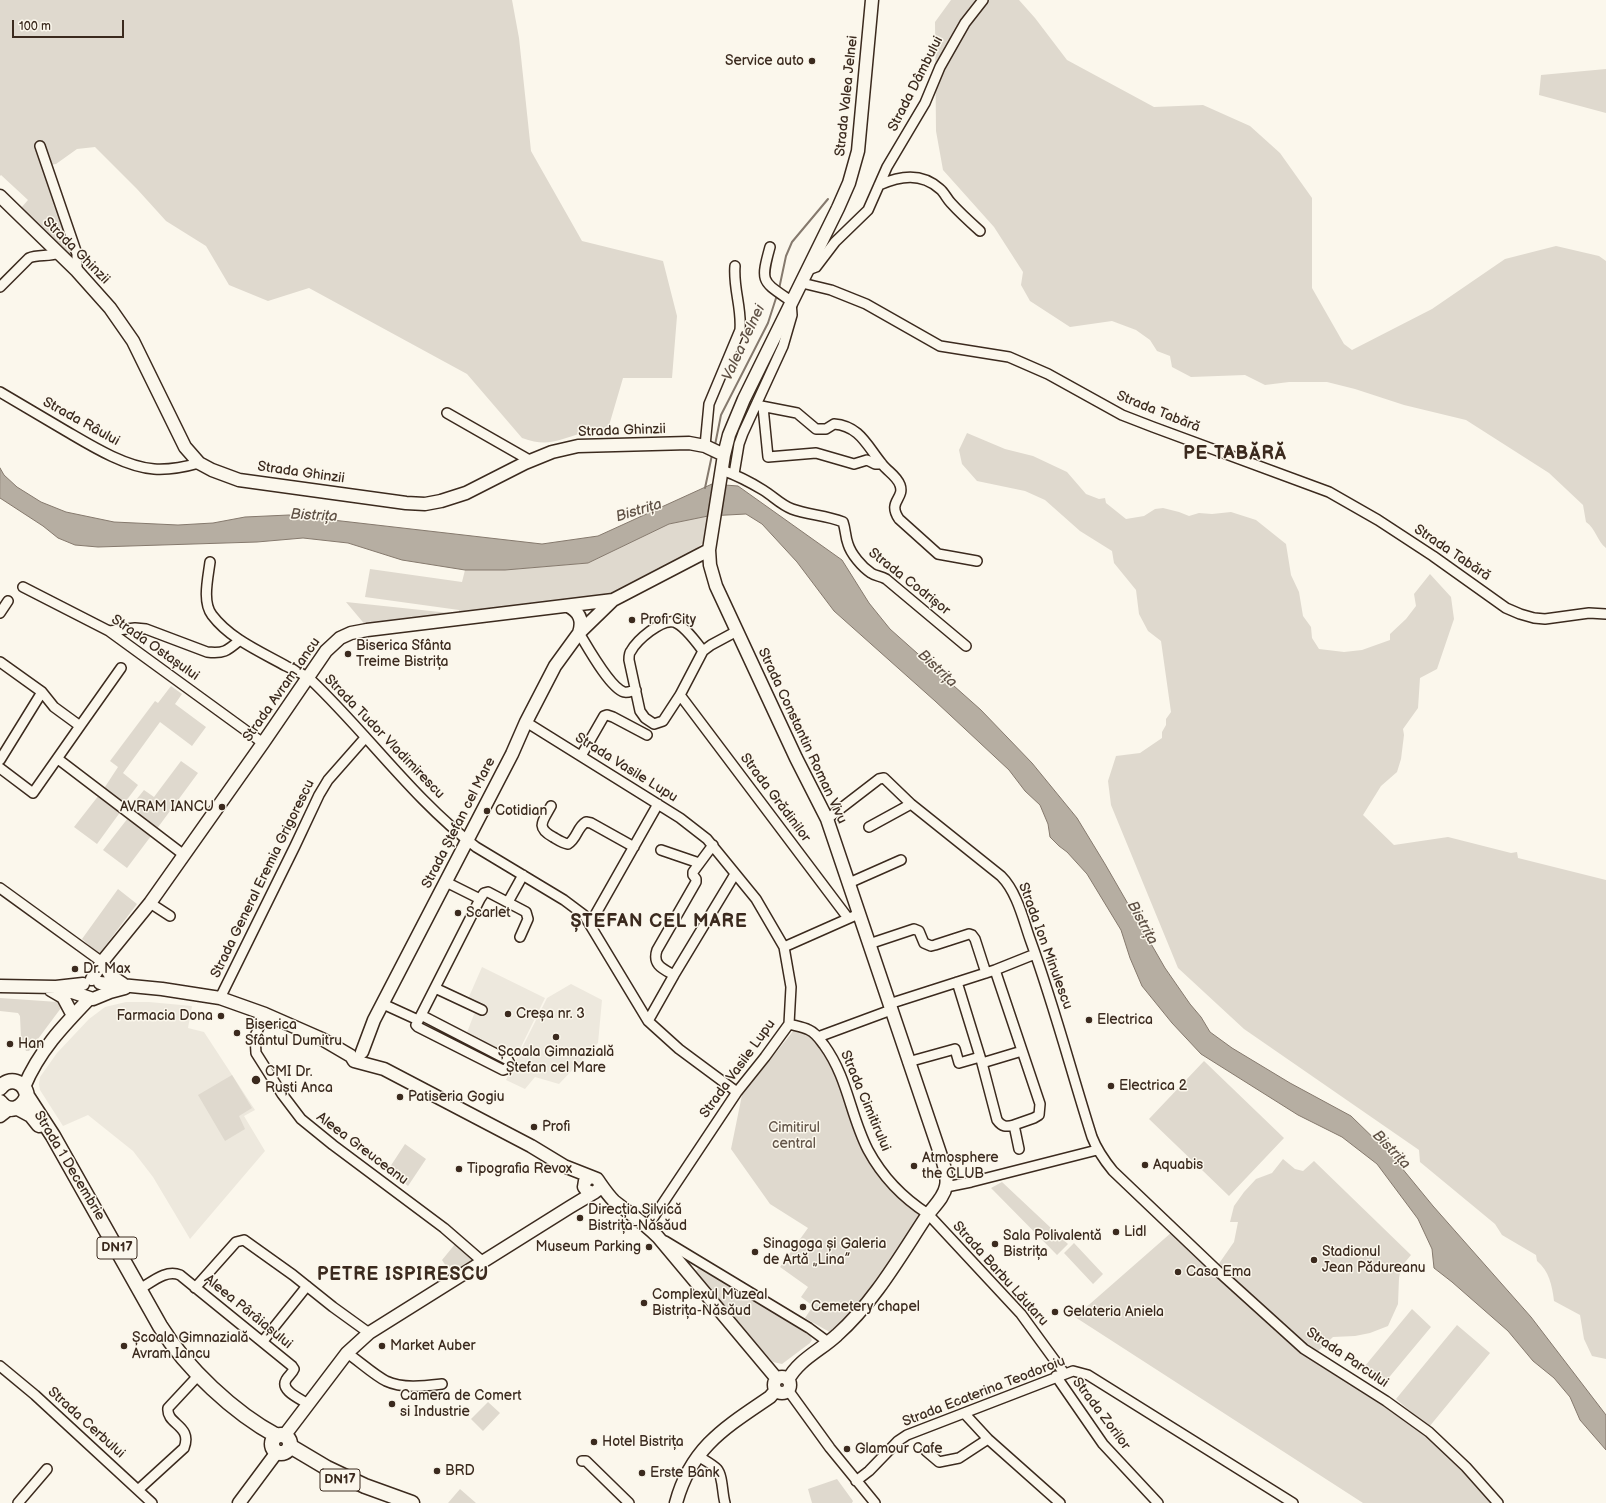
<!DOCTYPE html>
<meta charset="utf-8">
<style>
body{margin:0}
#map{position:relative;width:1606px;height:1503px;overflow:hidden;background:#fbf7ec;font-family:"Balsamiq Sans",sans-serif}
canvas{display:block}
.scale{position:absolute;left:12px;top:20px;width:112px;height:18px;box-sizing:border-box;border:2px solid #3b2a1e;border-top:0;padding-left:5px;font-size:12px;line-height:14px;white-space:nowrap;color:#3b2a1e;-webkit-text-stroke:3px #fbf7ec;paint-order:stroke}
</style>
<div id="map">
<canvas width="1606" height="1503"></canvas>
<div class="scale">100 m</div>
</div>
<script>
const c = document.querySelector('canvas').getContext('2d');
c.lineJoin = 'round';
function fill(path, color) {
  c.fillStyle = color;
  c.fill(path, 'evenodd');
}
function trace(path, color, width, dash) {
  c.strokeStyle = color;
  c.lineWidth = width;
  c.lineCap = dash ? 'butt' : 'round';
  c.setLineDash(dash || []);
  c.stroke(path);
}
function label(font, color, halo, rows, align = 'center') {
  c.font = font + ' "Balsamiq Sans",sans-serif';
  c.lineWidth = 3;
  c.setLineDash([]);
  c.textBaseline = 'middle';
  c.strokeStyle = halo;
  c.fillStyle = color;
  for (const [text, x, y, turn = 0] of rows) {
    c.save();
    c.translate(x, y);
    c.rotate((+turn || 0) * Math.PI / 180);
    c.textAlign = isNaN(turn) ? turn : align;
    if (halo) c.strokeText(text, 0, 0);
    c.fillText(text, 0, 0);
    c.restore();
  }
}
fill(new Path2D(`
 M 482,967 L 545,998 L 516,1057 L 466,1035 L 478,1004 L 468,999 Z
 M 571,984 L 602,1000 L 598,1043 L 559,1084 L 535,1077 L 525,1089 L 506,1080 L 547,998 Z
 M 126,1002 L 149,1002 L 192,1006 L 188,1028 L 204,1032 L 255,1110 L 244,1116 L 265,1151 L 190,1239 L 153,1177 L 133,1151 L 88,1115 L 63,1126 L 40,1090 L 39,1084 L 40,1077 L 57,1053 L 89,1019 L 105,1007 Z`), '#ede8dd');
fill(new Path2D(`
 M 0,0 L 512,0 L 519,38 L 531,151 L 582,241 L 663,261 L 677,316 L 672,378 L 623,378 L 608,429 C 600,430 591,431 583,433 C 559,439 549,448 522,438 L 467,374 L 309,288 L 268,301 L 229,285 L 206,246 L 166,221 L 137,189 L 95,147 L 77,149 L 56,164 L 42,166 L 74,254 L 71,257 L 21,208 L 28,200 L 1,175 L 0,176 Z
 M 951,0 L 1019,0 L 1035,18 L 1067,60 L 1154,107 L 1203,105 L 1250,126 L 1280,153 L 1312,198 L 1312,288 L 1344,344 L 1352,350 L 1432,309 L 1505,259 L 1556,246 L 1599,256 L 1606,261 L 1606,548 C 1597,541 1596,529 1586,522 L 1583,505 L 1549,473 L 1466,420 L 1404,405 L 1355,389 L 1327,382 L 1289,382 L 1265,385 L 1245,375 L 1191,377 L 1172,367 L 1170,356 L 1157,351 L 1150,340 L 1136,330 L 1112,321 L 1070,327 L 1030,301 L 1021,285 L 1023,272 L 994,227 L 943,170 L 936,131 L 935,22 Z
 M 1606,69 L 1606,113 L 1539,95 L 1541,75 Z
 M 967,433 L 1005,449 L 1033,456 L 1067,472 L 1086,494 L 1099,499 L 1105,498 L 1106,503 L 1126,519 L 1144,516 L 1155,509 L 1163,508 L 1179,512 L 1189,516 L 1199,513 L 1212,514 L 1231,512 L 1256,520 L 1286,544 L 1291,575 L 1299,592 L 1303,616 L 1311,627 L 1312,638 L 1319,649 L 1344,652 L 1362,650 L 1390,640 L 1390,634 L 1406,619 L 1416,606 L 1414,594 L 1430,574 L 1451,597 L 1454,619 L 1437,669 L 1420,678 L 1418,708 L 1403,729 L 1404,735 L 1401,759 L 1397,772 L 1381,786 L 1363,815 L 1394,845 L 1448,837 L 1511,853 L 1517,852 L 1518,858 L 1606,880 L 1606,1359 L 1592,1356 L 1584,1339 L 1580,1315 L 1554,1301 C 1552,1285 1549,1271 1537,1261 L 1536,1255 L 1502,1235 L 1495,1224 L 1420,1162 L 1419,1150 L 1244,1029 L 1178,968 L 1111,805 L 1108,781 L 1116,756 L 1140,753 L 1162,738 L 1162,732 L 1166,725 L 1166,719 L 1171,712 L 1161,641 L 1148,631 L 1139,614 L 1136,590 L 1114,563 L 1112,551 L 1080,531 L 1045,500 L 1025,491 L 977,481 L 962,464 L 959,450 Z
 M 708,516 L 705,541 L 694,551 L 619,591 L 599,596 L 367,627 L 346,602 L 459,614 L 459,610 L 365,597 L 370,569 L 462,582 L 465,570 L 505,570 L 588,563 L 669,524 Z
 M 171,686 L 182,694 L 175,704 L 206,727 L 192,746 L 160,722 L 123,773 L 138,785 L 123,805 L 103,790 L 118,767 L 110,761 L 155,701 L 158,703 Z
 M 181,761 L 198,773 L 156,830 L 128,810 L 144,790 L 154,797 Z
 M 99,795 L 121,811 L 97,844 L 74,827 Z
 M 128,818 L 151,836 L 127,868 L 103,850 Z
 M 118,889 L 137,904 L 99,954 L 82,939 Z
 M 0,998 L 58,1002 L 61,1004 L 61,1008 L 29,1051 L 26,1051 L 21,1038 L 20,1016 L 18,1013 L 0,1011 Z
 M 794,1030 C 801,1032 810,1034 816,1040 C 842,1069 846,1119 863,1153 C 876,1178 897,1201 921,1216 L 878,1278 L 833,1334 L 805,1318 L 813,1306 L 801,1297 L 808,1287 L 780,1267 L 808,1228 L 770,1204 L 731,1149 L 742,1095 Z
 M 1204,1061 L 1284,1138 L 1229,1196 L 1149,1119 Z
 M 232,1075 L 252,1108 L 239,1116 L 245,1129 L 225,1141 L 198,1095 Z
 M 405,1144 L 426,1159 L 408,1186 L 388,1170 Z
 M 1283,1159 L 1295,1169 L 1303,1171 L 1314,1161 L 1411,1255 L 1401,1267 L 1399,1278 L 1398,1304 L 1388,1326 L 1370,1333 L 1355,1336 L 1333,1337 L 1316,1353 L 1218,1265 L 1234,1242 L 1238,1222 L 1230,1222 L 1234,1206 L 1244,1192 L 1256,1179 L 1272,1173 Z
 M 1002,1182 L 1068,1244 L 1057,1255 L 991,1188 Z
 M 1172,1232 L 1304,1349 L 1438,1439 L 1494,1503 L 1363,1503 L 1075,1317 Z
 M 456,1243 L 474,1260 L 452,1275 L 442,1260 Z
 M 1074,1243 L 1103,1274 L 1093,1284 L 1064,1253 Z
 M 700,1266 L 810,1336 L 812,1340 L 810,1343 L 782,1364 L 773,1362 L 694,1273 Z
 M 1412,1309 L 1431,1327 L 1386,1381 L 1365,1366 Z
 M 1457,1325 L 1490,1353 L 1429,1427 L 1396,1399 Z
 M 488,1402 L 500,1413 L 483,1431 L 471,1419 Z
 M 837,1479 L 853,1501 L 852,1503 L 812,1503 L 808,1489 Z
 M 460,1489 L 476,1503 L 448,1503 Z`), '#dfd9ce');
const water = new Path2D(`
 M 0,468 L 4,475 L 17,487 L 41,502 L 66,512 L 114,522 L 178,525 L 213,523 L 245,517 L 289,515 L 542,544 L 598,536 L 712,484 L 738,486 L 842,560 L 869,603 L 890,629 L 981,710 L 1032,763 L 1077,818 L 1105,864 L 1165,968 L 1190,1004 L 1201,1017 L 1210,1032 L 1232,1048 L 1290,1083 L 1351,1116 L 1392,1156 L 1433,1206 L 1531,1317 L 1606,1415 L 1606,1450 L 1580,1420 L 1570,1397 L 1554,1378 L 1533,1361 L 1508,1331 L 1452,1282 L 1434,1268 L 1432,1249 L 1418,1219 L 1377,1164 L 1342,1137 L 1298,1115 L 1201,1054 L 1172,1023 L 1142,986 L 1130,958 L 1121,930 L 1087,874 L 1067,852 L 1059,846 L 1050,837 L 1048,824 L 1040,805 L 1025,791 L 1009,770 L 935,701 L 834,611 L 797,562 L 762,524 L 746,514 L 708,516 L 669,524 L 588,563 L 505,570 L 465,570 L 402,560 L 348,543 L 303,538 L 257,542 L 98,547 L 75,545 L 58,538 L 43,526 L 0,498 Z`);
fill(water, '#b6aea2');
trace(water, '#85796d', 1);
trace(new Path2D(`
 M 779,289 L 786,256 L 792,242 L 828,199
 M 715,445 L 721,415 L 768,323 L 777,295
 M 705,488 L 712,455`), '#85796d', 2);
const street = new Path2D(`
 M 40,146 L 77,254 L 77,271
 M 879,185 C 900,176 921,172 940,189 C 944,192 947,199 951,203 C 960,213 970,222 980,231
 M 808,270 L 816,267 L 835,242 L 868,210 L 887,167 L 925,103 L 940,67 L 965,23 L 983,0
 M 802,283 L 831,290 L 866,304 L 940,346 L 1009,357 L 1048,374 L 1122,415 L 1153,427 L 1329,492 L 1378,520 L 1433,556 L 1506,608 L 1520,614 L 1534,618 L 1545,619 L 1589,613 L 1606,614
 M 0,287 L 29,258 C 38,254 49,257 59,253
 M 0,392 C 22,405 44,418 66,431 C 90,445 125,467 154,469 C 170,470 185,467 199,463
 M 756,405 L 797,413 L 816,429 L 826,429 L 834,424 C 860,426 867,446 882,464 C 887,471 897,476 900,485 C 905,499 887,501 899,519 L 938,554 L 977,561
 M 763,407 L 768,457 L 816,453 L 854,464 L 867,460 L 875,464 L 882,464
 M 447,413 L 531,461
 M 705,446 L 709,404 L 740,330 C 742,308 733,288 735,266
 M 722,470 C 736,475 750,482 763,490 C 773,496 781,505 792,509 C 808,515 826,515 843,522 C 846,531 845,536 848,544 C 851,554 862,567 871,573 C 875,576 881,576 886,579 L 966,646
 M 734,474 L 739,444 L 743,433 L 783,346 L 792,315 L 791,301 C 762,281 760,283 770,247
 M 210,562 C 208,578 202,602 212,615 C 230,639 261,652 286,666 C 294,670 304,674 310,679 C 367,733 413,799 476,847 L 564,900 L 584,915 L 648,1021 L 679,1049 L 737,1092
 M 23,587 L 109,631 L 263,743
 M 0,613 L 8,601
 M 109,631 L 135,628 L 146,629 L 207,652 C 224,654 227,651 240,640
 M 579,633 C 587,646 610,688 624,692 C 628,693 631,691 636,690
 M 703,651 C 697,643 684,625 674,622 C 661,619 637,640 631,651 C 629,653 629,656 629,660 L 640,711 L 645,718 L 654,724 L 663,721 L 680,695 L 703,651 L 711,645 L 737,631
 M 0,662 L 42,692 L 54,707 L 80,726 L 33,793 L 0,768
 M 680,695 L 848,918
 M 526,722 L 680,818 L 707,839 L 756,899 L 784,947 L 791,987 L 789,1024 L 765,1057 L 737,1092 L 647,1227
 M 80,726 L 121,668
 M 581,756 L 604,716 L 607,715 L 613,717 L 647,735
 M 58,759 L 184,855
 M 0,760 L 42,692
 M 551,806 C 543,821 535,827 553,837 C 558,840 562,843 568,844 C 577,839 577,827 586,822 L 591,823 L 634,847
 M 827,819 L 879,779 L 884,778 L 911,804 L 1001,876 C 1017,892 1023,919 1030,939 C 1054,1005 1071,1071 1092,1137 C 1097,1150 1104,1160 1113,1171 L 1220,1273 L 1304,1349 L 1386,1401 L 1429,1432 L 1466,1467 L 1498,1503
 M 869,827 L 911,804
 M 661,850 L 699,863
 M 446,882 L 480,899
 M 849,883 L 901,860
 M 0,888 L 102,962
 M 508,902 L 523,875
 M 150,903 L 170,916
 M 590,924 L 658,804
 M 869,944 L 914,929 L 919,931 L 924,943 L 931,946 L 935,945 L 969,934 L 972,935 L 975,939 L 986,973
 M 784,947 L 854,916
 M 995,970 L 1040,1104 L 1039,1115 L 1034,1118 L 1014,1125 L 1019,1149
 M 674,975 C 663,969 652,965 657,950 L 696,882 L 696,879 L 693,875 L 693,872 L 713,845
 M 957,982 L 982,1063 L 997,1120 C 1002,1127 1006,1127 1014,1125
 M 435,988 L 482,1010
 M 220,998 L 295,846 L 319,795 L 328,780 L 365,738
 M 383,1004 L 418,1020
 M 889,1004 L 995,970 L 1035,954
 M 265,1014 L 255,1036 L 256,1053 L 282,1094 L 301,1119 L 333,1145 L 444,1228 L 482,1261
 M 421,1015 L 508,1060 L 510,1064 L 506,1069 L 503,1070 L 418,1027 L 416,1025 C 437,983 459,941 480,899 L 484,893 L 488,892 L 526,912 L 528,919 L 520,937
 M 648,1021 L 674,975 L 735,874
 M 789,1024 C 796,1026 803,1027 809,1030 C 816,1033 820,1040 824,1045 C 848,1078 850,1115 868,1150 C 882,1176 903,1198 928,1214 L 1021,1314 L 1064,1373
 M 818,1037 L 891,1010
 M 908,1062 L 955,1049 L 959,1063 L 980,1057
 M 982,1063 L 1022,1051
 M 946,1187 L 971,1182 L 1097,1150
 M 665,1241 L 809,1328 L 828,1342
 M 195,1288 L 236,1242 L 244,1240 L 293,1275 L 333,1307 L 369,1333
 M 140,1289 C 152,1282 166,1269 180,1275 L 292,1366 L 294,1369 C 292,1374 288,1376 286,1380 C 280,1391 301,1399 308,1404
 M 263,1341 L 307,1286
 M 347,1353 C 359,1361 374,1375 386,1381 C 403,1389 425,1386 442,1384
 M 0,1366 L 35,1395 L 152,1503
 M 1056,1376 L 1103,1444 L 1158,1503
 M 788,1390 L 830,1448 L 875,1503
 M 964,1413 L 988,1439 L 1060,1503
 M 926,1451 L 939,1462 L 959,1458 L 988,1439
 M 698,1456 C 704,1460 712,1464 717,1469 C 723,1476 722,1493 725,1503
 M 582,1461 L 586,1461 L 629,1503
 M 856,1481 L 869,1471 L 898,1441 L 907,1435 L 1073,1371 L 1088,1375 L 1293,1503
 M 138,1490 L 184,1448 C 193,1425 166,1425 168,1408 L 195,1379
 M 18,1503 L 47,1469`);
const secondary = new Path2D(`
 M 0,196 L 77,271 L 110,308 L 133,341 L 185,447 L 199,463 L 212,470 L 239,480 L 406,503 L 425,504 L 441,501 L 466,493 L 525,463 L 552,452 L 578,446 L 689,443 L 705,446 L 724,455
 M 568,606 C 580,612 583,621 579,633
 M 102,962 L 111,976 L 123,984
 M 92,979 L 102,962 L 150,903 L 263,743 L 326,651 L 340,638 L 351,633 L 367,630 L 613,600
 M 100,983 L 162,989 L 220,998 L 265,1014 L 322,1039 L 351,1056 L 354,1061 L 384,1069 L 531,1146 L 564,1166 L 597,1179 C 602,1186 607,1194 614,1201 C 629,1213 644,1223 658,1237 L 777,1379
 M 0,986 L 56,987 L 83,984
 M 60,988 L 93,999 L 110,992 L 125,988
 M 51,990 L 63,997 L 71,1012
 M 362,1052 L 374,1020 L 512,754 L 526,722 L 555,666 L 579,633 L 613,600 L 709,550
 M 24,1087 C 39,1051 63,1026 89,999
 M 0,1116 L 9,1109
 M 590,1177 L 585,1181 L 584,1187 L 587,1191 L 593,1193
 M774 1385a8 8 0 1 1 16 0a8 8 0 1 1-16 0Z
 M 788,1380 C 798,1360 821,1350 837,1335 C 874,1302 899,1258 926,1217 C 933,1207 944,1198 946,1186 C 948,1178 945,1170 943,1162 L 827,819 L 796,758 L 716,586 L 710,565 L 709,550 L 724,455 L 729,435 L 744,399 L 838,208 L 849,183 L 858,151 L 872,0
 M 284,1436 L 347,1353 L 369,1333 L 570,1207 L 595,1192 L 599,1189 L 600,1185
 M 239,1503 L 277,1452
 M 676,1503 C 691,1447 726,1427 770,1397 L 776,1390`);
const primary = new Path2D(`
 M 0,1088 C 9,1076 25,1081 27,1096 C 22,1109 9,1114 0,1102
 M 27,1096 L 53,1136 L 160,1326 C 186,1368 234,1413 277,1436
 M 18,1108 L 31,1115 L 39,1125
 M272 1444a9 9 0 1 1 18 0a9 9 0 1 1-18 0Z
 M 290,1446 L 327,1468 L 365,1486 L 412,1503`);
trace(street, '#3b2a1e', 12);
trace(secondary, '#3b2a1e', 15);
trace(primary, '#3b2a1e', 17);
trace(street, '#fbf7ec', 9);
trace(secondary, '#fbf7ec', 12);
trace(primary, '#fbf7ec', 14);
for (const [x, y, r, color] of [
 [812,61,4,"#3b2a1e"],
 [632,620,4,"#3b2a1e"],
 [348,654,4,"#3b2a1e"],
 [222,807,4,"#3b2a1e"],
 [487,811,4,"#3b2a1e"],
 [458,913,4,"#3b2a1e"],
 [75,969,4,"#3b2a1e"],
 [508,1014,4,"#3b2a1e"],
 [221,1016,4,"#3b2a1e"],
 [1089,1020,4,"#3b2a1e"],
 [237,1033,4,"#3b2a1e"],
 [556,1037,4,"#3b2a1e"],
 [10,1044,4,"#3b2a1e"],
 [256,1080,5,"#3b2a1e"],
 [1111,1086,4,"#3b2a1e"],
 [400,1097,4,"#3b2a1e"],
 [534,1127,4,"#3b2a1e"],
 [1145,1165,4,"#3b2a1e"],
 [914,1166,4,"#3b2a1e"],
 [459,1169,4,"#3b2a1e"],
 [580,1218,4,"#3b2a1e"],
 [1116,1232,4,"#3b2a1e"],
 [995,1244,4,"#3b2a1e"],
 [649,1247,4,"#3b2a1e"],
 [755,1252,4,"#3b2a1e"],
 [1314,1260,4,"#3b2a1e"],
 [1178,1272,4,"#3b2a1e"],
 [644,1303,4,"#3b2a1e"],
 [803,1307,4,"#3b2a1e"],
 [1055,1312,4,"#3b2a1e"],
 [124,1346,4,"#3b2a1e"],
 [382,1346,4,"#3b2a1e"],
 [392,1404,4,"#3b2a1e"],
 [594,1442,4,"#3b2a1e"],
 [847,1449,4,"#3b2a1e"],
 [437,1471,4,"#3b2a1e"],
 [642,1473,4,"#3b2a1e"]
]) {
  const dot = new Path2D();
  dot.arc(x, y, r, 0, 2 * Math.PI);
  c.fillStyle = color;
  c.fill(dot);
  trace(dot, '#fbf7ec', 1.5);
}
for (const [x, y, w] of [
 [117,1248,40],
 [340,1480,40]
]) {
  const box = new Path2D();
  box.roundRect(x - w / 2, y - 11, w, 22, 3);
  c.fillStyle = '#fbf7ec';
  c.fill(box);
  trace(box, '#3b2a1e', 1);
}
label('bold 13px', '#3b2a1e', null, [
 ["DN17",117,1248],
 ["DN17",340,1480]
]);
label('14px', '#3b2a1e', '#fbf7ec', [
 ["Service auto",804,61,"right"],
 ["Profi City",640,620],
 ["Biserica Sfânta",356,646],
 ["Treime Bistrița",356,662],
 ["AVRAM IANCU",214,807,"right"],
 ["Cotidian",495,811],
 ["Scarlet",466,913],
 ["Dr. Max",83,969],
 ["Creșa nr. 3",516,1014],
 ["Farmacia Dona",213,1016,"right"],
 ["Electrica",1097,1020],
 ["Biserica",245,1025],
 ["Sfântul Dumitru",245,1041],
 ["Han",18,1044],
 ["Școala Gimnazială",556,1052,"center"],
 ["Ștefan cel Mare",556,1068,"center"],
 ["CMI Dr.",265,1072],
 ["Ruști Anca",265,1088],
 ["Electrica 2",1119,1086],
 ["Patiseria Gogiu",408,1097],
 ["Profi",542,1127],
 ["Atmosphere",922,1158],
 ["the CLUB",922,1174],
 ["Aquabis",1153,1165],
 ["Tipografia Revox",467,1169],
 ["Direcția Silvică",588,1210],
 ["Bistrița-Năsăud",588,1226],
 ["Lidl",1124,1232],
 ["Sala Polivalentă",1003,1236],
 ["Bistrița",1003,1252],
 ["Sinagoga și Galeria",763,1244],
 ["de Artă „Lina”",763,1260],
 ["Museum Parking",641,1247,"right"],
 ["Stadionul",1322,1252],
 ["Jean Pădureanu",1322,1268],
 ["Casa Ema",1186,1272],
 ["Complexul Muzeal",652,1295],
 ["Bistrița-Năsăud",652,1311],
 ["Cemetery chapel",811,1307],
 ["Gelateria Aniela",1063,1312],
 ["Școala Gimnazială",132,1338],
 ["Avram Iancu",132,1354],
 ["Market Auber",390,1346],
 ["Camera de Comert",400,1396],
 ["si Industrie",400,1412],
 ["Hotel Bistrița",602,1442],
 ["Glamour Cafe",855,1449],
 ["BRD",445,1471],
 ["Erste Bank",650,1473]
], 'left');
label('14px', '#3b2a1e', '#fbf7ec', [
 ["Strada Dâmbului",916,84,-63],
 ["Strada Valea Jelnei",847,96,-84],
 ["Strada Ghinzii",76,251,45],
 ["Strada Tabără",1158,412,22],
 ["Strada Râului",81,422,29],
 ["Strada Ghinzii",622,431,-2],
 ["Strada Ghinzii",301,473,8],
 ["Strada Tabără",1452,553,34],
 ["Strada Codrișor",909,582,38],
 ["Strada Ostașului",155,648,35],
 ["Strada Avram Iancu",282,690,-55],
 ["Strada Constantin Roman Vivu",802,736,65],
 ["Strada Tudor Vladimirescu",384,737,46],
 ["Strada Vasile Lupu",626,768,32],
 ["Strada Grădinilor",775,798,53],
 ["Strada Ștefan cel Mare",459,823,-63],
 ["Strada General Eremia Grigorescu",263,879,-64],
 ["Strada Ion Minulescu",1045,946,70],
 ["Strada Vasile Lupu",738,1069,-54],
 ["Strada Cimitirului",865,1101,67],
 ["Aleea Greuceanu",362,1149,37],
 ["Strada 1 Decembrie",69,1166,59],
 ["Strada Barbu Lăutaru",1000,1274,48],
 ["Aleea Pârâiașului",248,1312,39],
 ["Strada Parcului",1347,1358,34],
 ["Strada Ecaterina Teodoroiu",984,1392,-21],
 ["Strada Zorilor",1101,1414,53],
 ["Strada Cerbului",86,1423,42]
]);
label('14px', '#64564a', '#fbf7ec', [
 ["Cimitirul",794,1128],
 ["central",794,1144]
]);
label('italic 15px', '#605246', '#fbf7ec', [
 ["Valea Jelnei",744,343,-65],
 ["Bistrița",639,511,-17],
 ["Bistrița",314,516,3],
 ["Bistrița",937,669,43],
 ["Bistrița",1142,923,61],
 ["Bistrița",1391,1150,46]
]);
c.letterSpacing = '1px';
label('bold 18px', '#3b2a1e', '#fbf7ec', [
 ["PE TABĂRĂ",1235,454],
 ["ȘTEFAN CEL MARE",659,922],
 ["PETRE ISPIRESCU",403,1275]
]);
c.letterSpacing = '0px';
</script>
